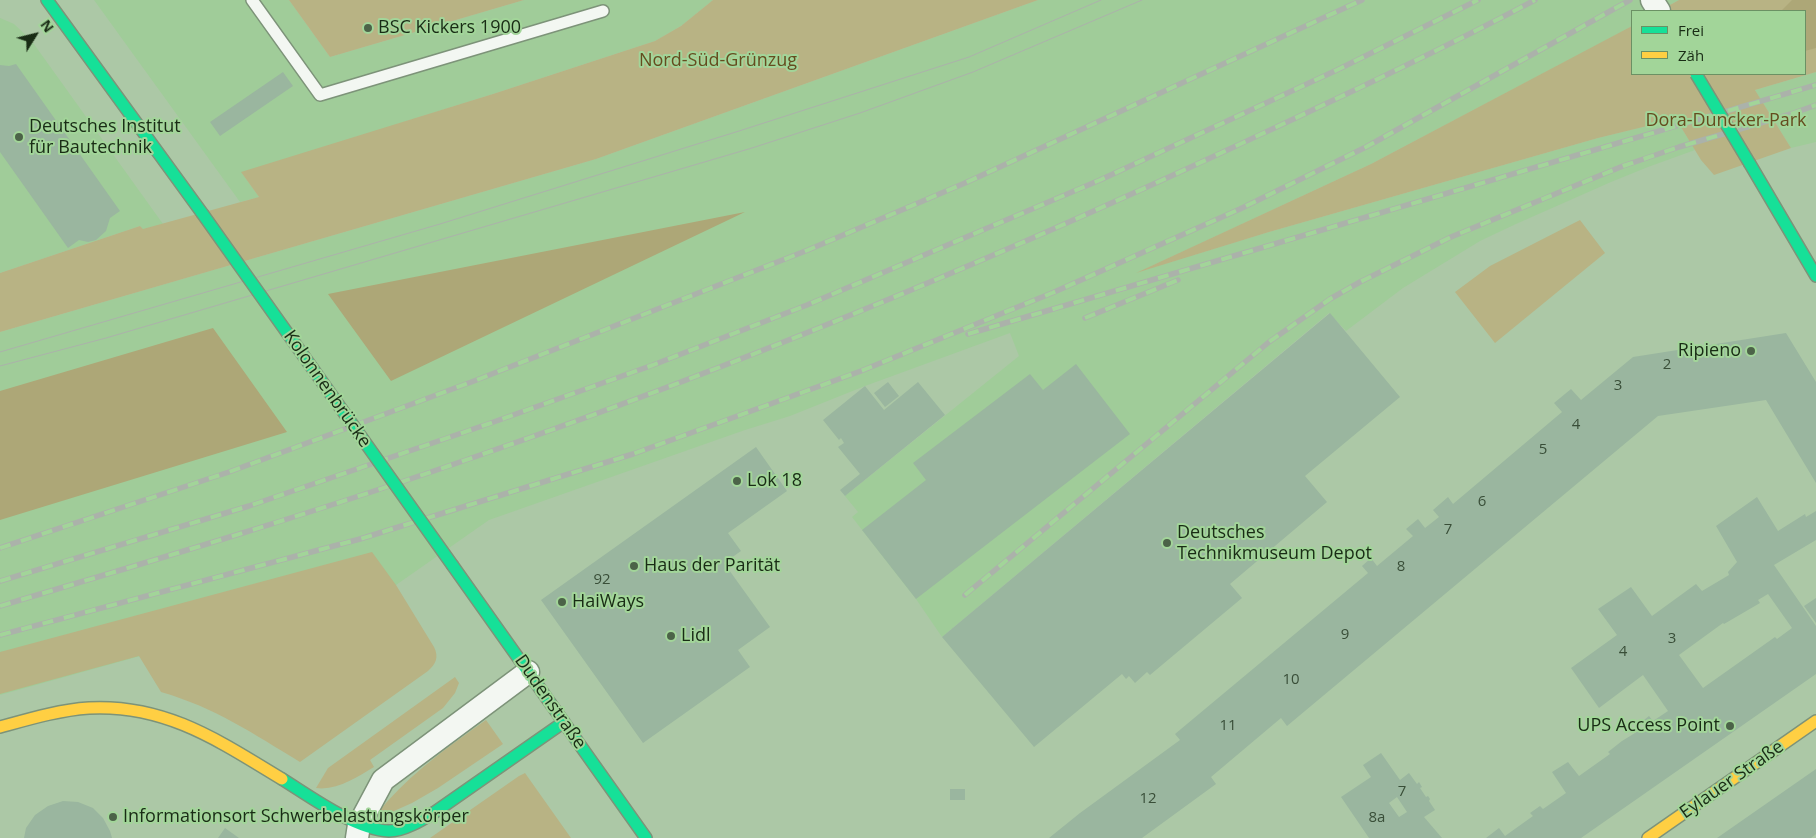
<!DOCTYPE html>
<meta charset="utf-8">
<style>
body{margin:0}
#map{position:relative;width:1816px;height:838px;overflow:hidden;background:#acc8a6;font-family:"Open Sans",sans-serif}
canvas{display:block}
.legend{position:absolute;left:1631px;top:10px;width:175px;height:65px;box-sizing:border-box;background:#a2d599;border:1px solid #6b9164;margin:0;padding:6px 9px;list-style:none;font-size:15px;color:#192c15}
.legend li{display:flex;align-items:center;gap:10px;height:25px}
.legend b{width:25px;border:1px solid #6b9164}
.north{position:absolute;left:10px;top:10px;width:50px;height:50px;-webkit-text-stroke:4px #a2d599;paint-order:stroke;rotate:54deg;font-size:14px;font-weight:700;line-height:20px;text-align:center;color:#192c15}
.north::after{content:'';display:block;margin:auto;width:18px;height:22px;background:#192c15;clip-path:polygon(50% 0,100% 100%,50% 72%,0 100%)}
</style>
<div id="map">
<canvas width="1816" height="838"></canvas>
<ul class="legend">
<li><b style="height:6px;background:#16e098"></b>Frei</li>
<li><b style="height:6px;background:#ffcf43"></b>Zäh</li>
</ul>
<div class="north">N</div>
</div>
<script>
const c = document.querySelector('canvas').getContext('2d');
c.lineJoin = 'round';
function fill(path, color) {
  c.fillStyle = color;
  c.fill(path, 'evenodd');
}
function trace(path, color, width, dash) {
  c.strokeStyle = color;
  c.lineWidth = width;
  c.lineCap = dash ? 'butt' : 'round';
  c.setLineDash(dash || []);
  c.stroke(path);
}
function label(font, color, halo, rows, align = 'center') {
  c.font = font + ' "Open Sans",sans-serif';
  c.lineWidth = 4;
  c.setLineDash([]);
  c.textBaseline = 'middle';
  c.strokeStyle = halo;
  c.fillStyle = color;
  for (const [text, x, y, turn = 0] of rows) {
    c.save();
    c.translate(x, y);
    c.rotate((+turn || 0) * Math.PI / 180);
    c.textAlign = isNaN(turn) ? turn : align;
    if (halo) c.strokeText(text, 0, 0);
    c.fillText(text, 0, 0);
    c.restore();
  }
}
fill(new Path2D(`
 M 94,0 L 289,0 L 330,57 L 524,0 L 713,0 L 681,26 L 655,41 L 493,94 L 242,173 L 259,197 L 240,202 Z
 M 1038,0 L 1679,0 L 1659,11 L 1632,11 L 1632,26 L 1618,34 L 1371,164 L 1141,271 L 1269,232 L 1598,138 L 1676,119 L 1695,150 L 1648,167 L 1611,182 L 1516,224 L 1480,241 L 1403,288 L 1346,331 L 1329,313 L 942,637 L 916,599 L 852,517 L 858,512 L 845,496 L 1019,356 L 1010,333 L 865,386 L 790,416 L 745,430 L 489,520 L 396,585 L 0,695 L 0,332 L 596,159 Z
 M 0,18 L 14,24 L 31,40 L 163,224 L 143,230 L 140,226 L 0,273 Z
 M 1816,72 L 1816,142 L 1791,148 L 1755,90 Z`), '#a0cc99');
fill(new Path2D(`
 M 289,0 L 524,0 L 330,57 Z
 M 713,0 L 1038,0 L 596,159 L 0,332 L 0,273 L 140,226 L 143,229 L 259,197 L 241,172 L 493,94 L 655,41 L 681,26 Z
 M 1679,0 L 1816,0 L 1816,72 L 1755,90 L 1791,148 L 1714,175 L 1701,160 L 1676,119 L 1598,138 L 1269,232 L 1136,273 L 1371,164 L 1632,26 L 1632,74 L 1805,74 L 1805,11 L 1659,11 Z
 M 1580,220 L 1605,253 L 1495,343 L 1455,292 L 1490,266 Z
 M 372,552 L 396,585 L 434,647 C 439,657 436,664 428,671 L 300,762 C 252,733 216,708 161,692 L 139,656 L 0,694 L 0,652 Z
 M 455,677 L 459,683 L 455,693 L 443,708 L 370,760 L 374,767 C 357,777 337,791 316,788 L 328,768 Z
 M 486,720 L 503,744 L 438,788 L 412,803 L 385,815 L 381,814 L 381,809 C 411,773 448,747 486,720 Z
 M 525,773 L 571,838 L 430,838 L 519,776 Z`), '#b8b384');
fill(new Path2D(`
 M 1792,0 L 1816,0 L 1816,48 L 1805,51 L 1805,11 L 1781,11 Z
 M 745,212 L 391,381 L 328,294 Z
 M 213,328 L 287,432 L 0,520 L 0,391 Z`), '#ada777');
fill(new Path2D(`
 M 16,64 L 120,211 L 110,218 L 106,231 L 96,240 L 88,242 L 79,240 L 68,248 L 0,152 L 0,65 L 9,66 Z
 M 283,72 L 293,86 L 220,136 L 210,122 Z
 M 1330,313 L 1400,397 L 1305,476 L 1327,502 L 1230,584 L 1242,598 L 1150,675 L 1147,672 L 1135,683 L 1129,676 L 1126,679 L 1122,674 L 1034,747 L 942,637 Z
 M 1786,333 L 1816,382 L 1816,483 L 1766,400 L 1658,416 L 1287,726 L 1281,718 L 1211,777 L 1216,784 L 1142,838 L 1049,838 L 1080,813 L 1180,740 L 1175,734 L 1368,573 L 1362,566 L 1371,558 L 1377,566 L 1413,536 L 1406,529 L 1418,519 L 1425,528 L 1439,517 L 1433,510 L 1448,497 L 1453,504 L 1562,412 L 1554,403 L 1571,389 L 1581,400 L 1633,357 Z
 M 1076,364 L 1130,434 L 916,599 L 862,530 L 926,480 L 913,463 L 1030,374 L 1043,390 Z
 M 888,382 L 899,396 L 885,407 L 874,393 Z
 M 918,382 L 945,415 L 845,496 L 840,490 L 860,474 L 838,447 L 844,443 L 841,438 L 839,440 L 823,420 L 865,386 L 884,410 Z
 M 756,447 L 787,491 L 728,533 L 741,551 L 724,563 L 770,627 L 738,650 L 750,667 L 643,743 L 541,600 Z
 M 1757,497 L 1778,531 L 1805,514 L 1806,517 L 1816,511 L 1816,540 L 1774,565 L 1816,626 L 1816,674 L 1581,838 L 1486,838 L 1499,828 L 1505,836 L 1533,816 L 1530,813 L 1540,806 L 1543,809 L 1566,793 L 1552,772 L 1568,762 L 1579,776 L 1610,754 L 1608,752 L 1622,741 L 1648,725 L 1644,720 L 1649,716 L 1653,721 L 1668,711 L 1643,675 L 1599,708 L 1571,668 L 1617,635 L 1598,609 L 1631,587 L 1652,616 L 1696,584 L 1702,591 L 1729,575 L 1728,572 L 1737,562 L 1716,526 ZM 1768,594 L 1792,628 L 1777,639 L 1775,637 L 1703,688 L 1679,655 L 1723,623 L 1724,624 L 1760,603 L 1758,600 Z
 M 1816,598 L 1816,623 L 1804,606 Z
 M 1381,753 L 1400,780 L 1409,773 L 1417,784 L 1419,782 L 1422,787 L 1420,788 L 1426,797 L 1428,796 L 1430,799 L 1429,801 L 1435,810 L 1424,817 L 1442,838 L 1369,838 L 1341,797 L 1371,777 L 1363,765 ZM 1397,797 L 1407,812 L 1399,817 L 1389,803 Z
 M 1816,769 L 1816,834 L 1811,838 L 1717,838 Z
 M 950,789 L 965,789 L 965,800 L 950,800 Z
 M 63,801 L 78,802 L 93,808 L 103,818 L 110,831 L 112,838 L 24,838 L 26,828 L 35,815 L 48,806 Z
 M 225,828 L 239,838 L 218,838 Z`), '#9ab69f');
const lane = new Path2D(`
 M 252,0 L 320,95 L 603,11`);
const street = new Path2D(`
 M 1652,0 L 1659,11
 M 357,838 L 359,825 L 383,780 L 528,672`);
const fast = new Path2D(`
 M 47,0 L 202,213
 M 1750,164 L 1816,276
 M 453,566 L 646,838
 M 282,779 C 311,797 354,829 389,831 C 404,831 422,820 435,812 L 564,722`);
const slow = new Path2D(`
 M 0,727 C 29,719 59,710 89,708 C 166,704 219,741 282,779
 M 1648,838 L 1816,721`);
trace(lane, '#7d9379', 14);
trace(street, '#7d9379', 25);
trace(fast, '#7d9379', 14);
trace(slow, '#7d9379', 14);
trace(lane, '#f3f7f2', 11);
trace(street, '#f3f7f2', 22);
trace(fast, '#16e098', 11);
trace(slow, '#ffcf43', 11);
trace(new Path2D(`
 M 0,352 L 440,224 L 739,131 L 969,57 L 1101,0
 M 0,366 L 106,338 L 752,148 L 860,113 L 973,72 L 1142,0`), '#abb2aa', 1);
const rail = new Path2D(`
 M 1085,318 L 1178,280
 M 968,334 L 1816,85
 M 0,548 L 229,472 L 474,381 L 808,250 L 965,183 L 1362,0
 M 0,581 L 249,506 L 488,424 L 653,365 L 807,305 L 1100,180 L 1337,70 L 1478,0
 M 965,595 L 1269,342 L 1330,299 L 1360,282 L 1451,237 L 1623,166 L 1679,147 L 1791,114 L 1816,105
 M 0,606 C 162,558 324,510 483,454 C 740,365 990,261 1236,146 C 1336,99 1437,52 1535,0
 M 0,635 L 360,539 L 633,454 L 861,371 L 1052,293 L 1240,209 L 1366,147 L 1630,0`);
trace(rail, '#abb2aa', 5.5);
trace(rail, '#a2d599', 4, [11]);
const fastBridge = new Path2D(`
 M 1696,74 L 1750,164
 M 202,213 L 453,566`);
trace(fastBridge, '#7d9379', 14, []);
trace(fastBridge, '#16e098', 11);
for (const [x, y, r, color] of [
 [368,28,5,"#4c6348"],
 [19,137,5,"#4c6348"],
 [1751,351,5,"#4c6348"],
 [737,481,5,"#4c6348"],
 [1167,543,5,"#4c6348"],
 [634,566,5,"#4c6348"],
 [562,602,5,"#4c6348"],
 [671,636,5,"#4c6348"],
 [1730,726,5,"#4c6348"],
 [113,817,5,"#4c6348"]
]) {
  const dot = new Path2D();
  dot.arc(x, y, r, 0, 2 * Math.PI);
  c.fillStyle = color;
  c.fill(dot);
  trace(dot, '#a2d599', 2);
}
label('15px', '#394e38', null, [
 ["2",1667,365],
 ["3",1618,386],
 ["4",1576,425],
 ["5",1543,450],
 ["6",1482,502],
 ["7",1448,530],
 ["8",1401,567],
 ["92",602,580],
 ["9",1345,635],
 ["3",1672,639],
 ["4",1623,652],
 ["10",1291,680],
 ["11",1228,726],
 ["7",1402,792],
 ["12",1148,799],
 ["8a",1377,818]
]);
label('18px', '#192c15', '#a2d599', [
 ["BSC Kickers 1900",378,28],
 ["Deutsches Institut",29,127],
 ["für Bautechnik",29,148],
 ["Ripieno",1741,351,"right"],
 ["Lok 18",747,481],
 ["Deutsches",1177,533],
 ["Technikmuseum Depot",1177,554],
 ["Haus der Parität",644,566],
 ["HaiWays",572,602],
 ["Lidl",681,636],
 ["UPS Access Point",1720,726,"right"],
 ["Informationsort Schwerbelastungskörper",123,817]
], 'left');
label('18px', '#654c1f', '#a2d599', [
 ["Nord-Süd-Grünzug",718,61],
 ["Dora-Duncker-Park",1726,121]
]);
label('18px', '#192c15', '#a2d599', [
 ["Kolonnenbrücke",327,389,55],
 ["Dudenstraße",550,702,55],
 ["Eylauer Straße",1732,780,-35]
]);
</script>
